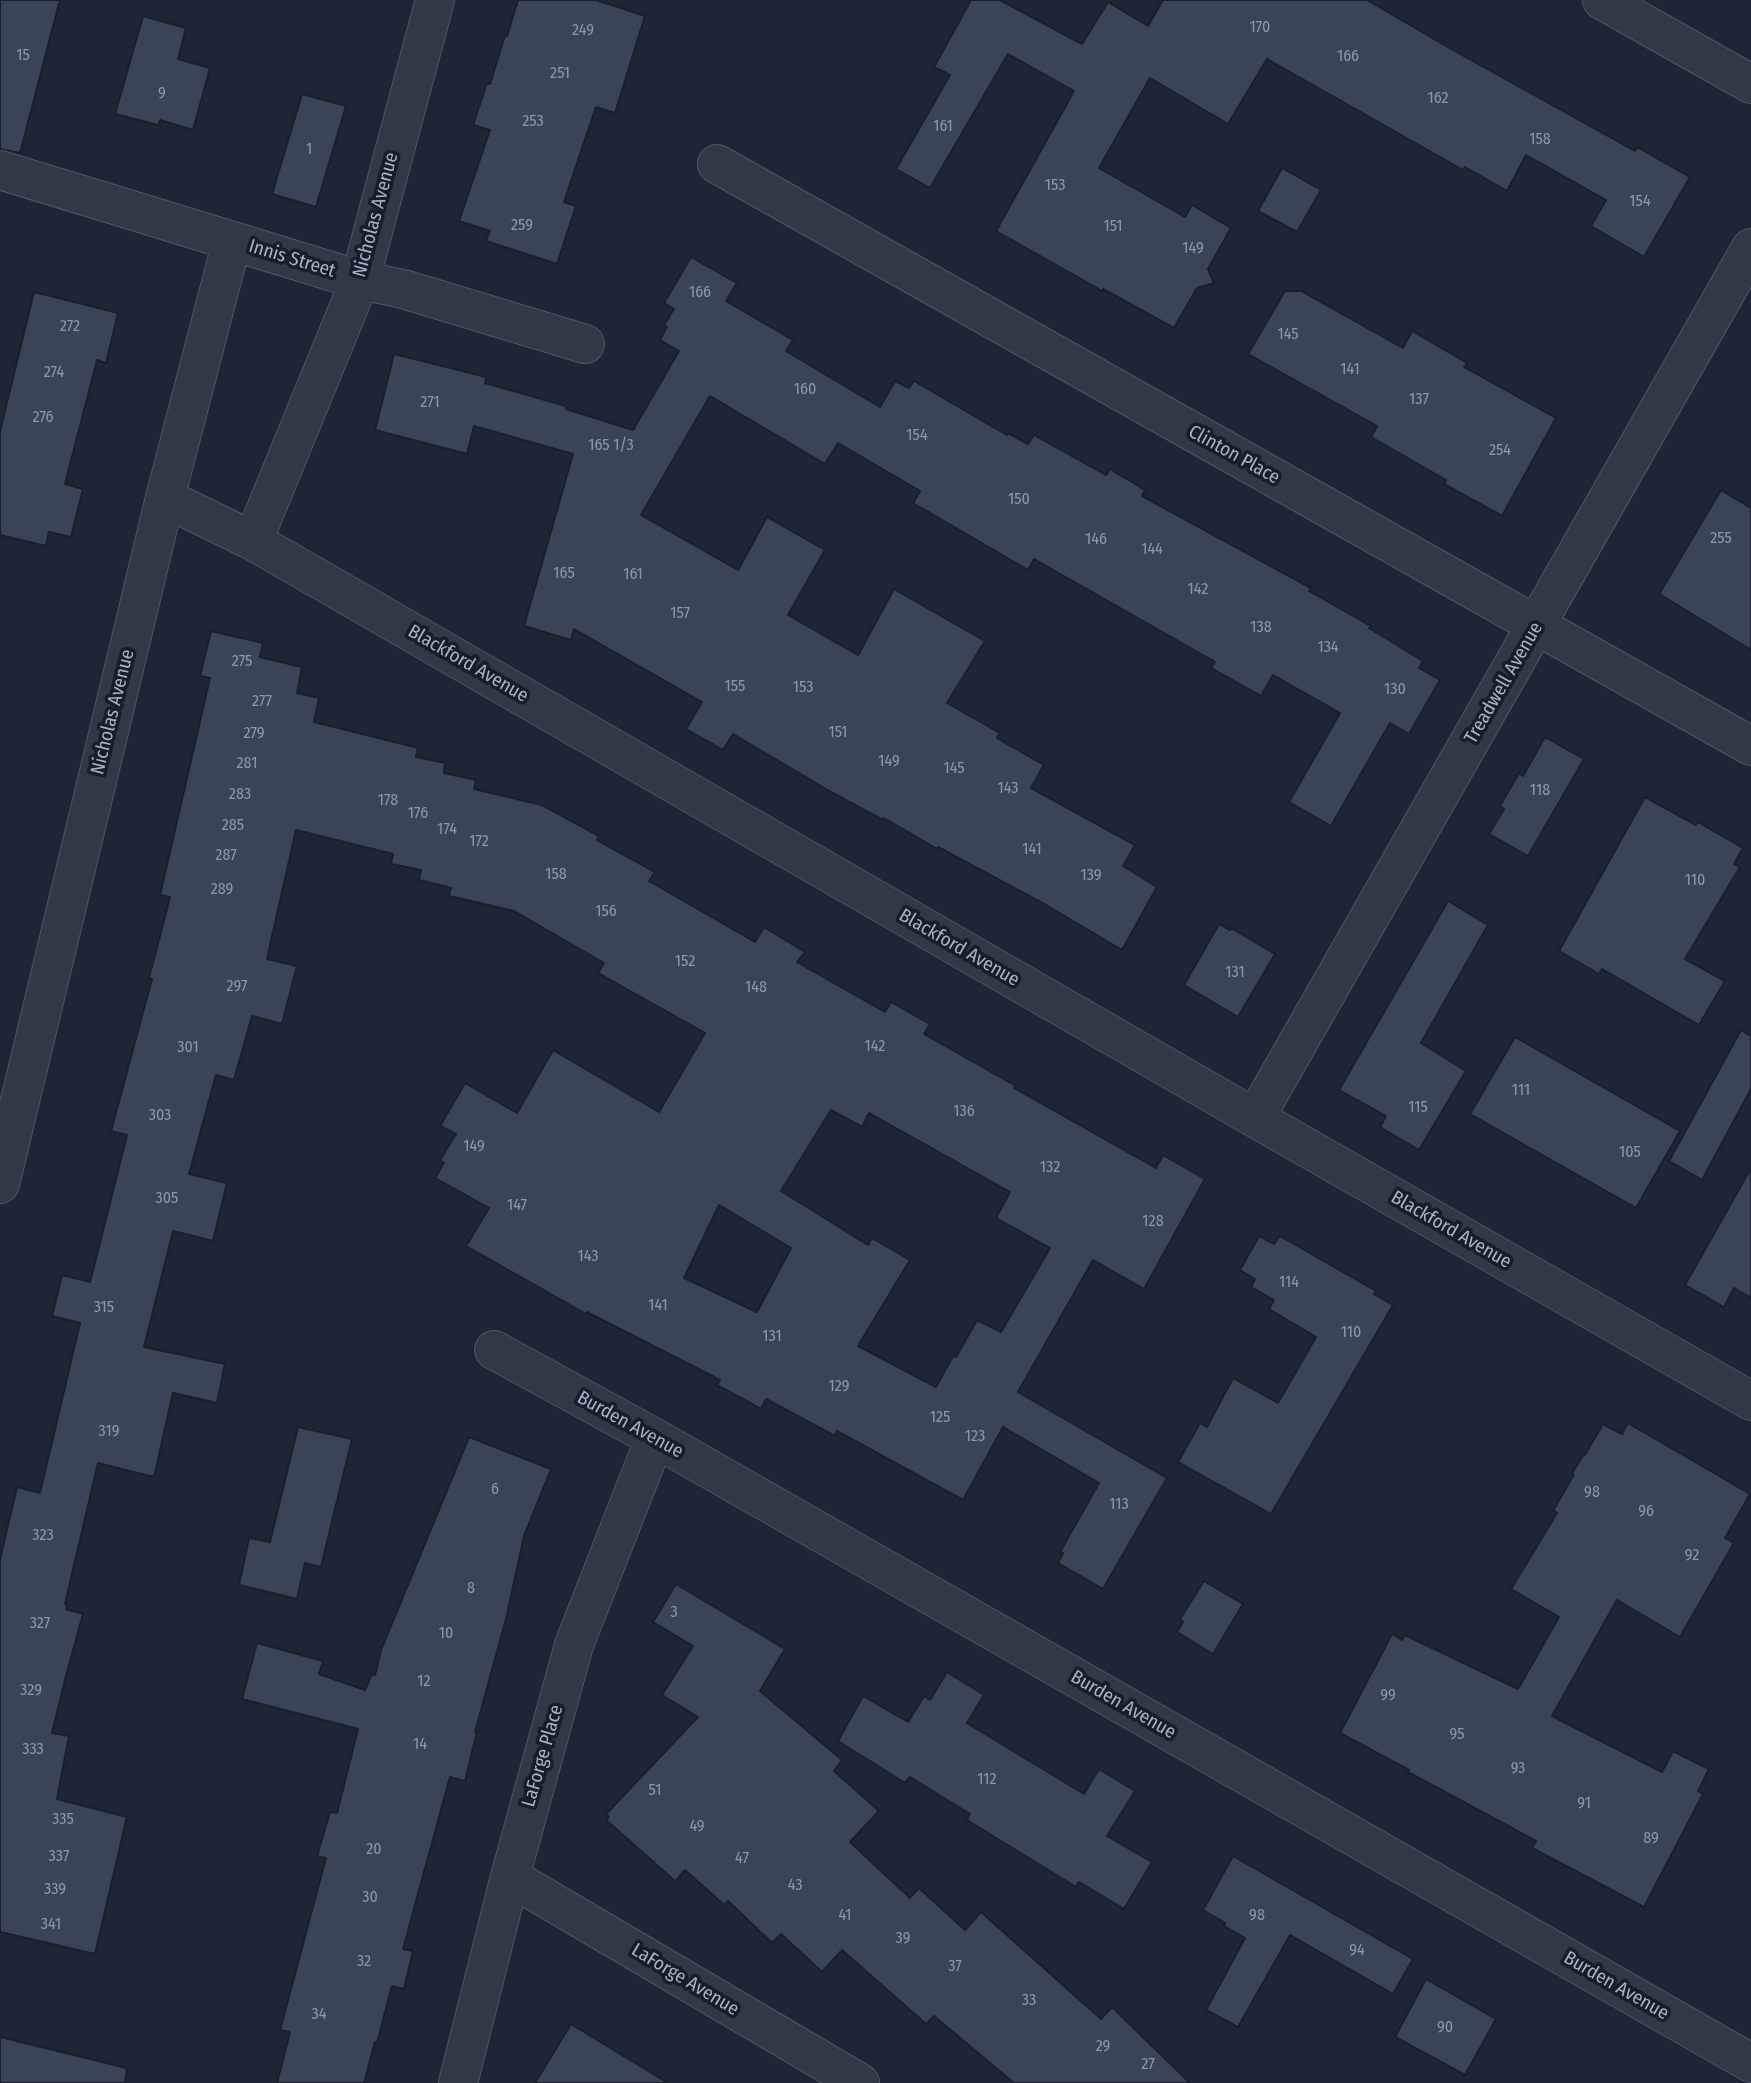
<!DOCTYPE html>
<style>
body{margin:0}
canvas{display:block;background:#1e2635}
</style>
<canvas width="1751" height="2083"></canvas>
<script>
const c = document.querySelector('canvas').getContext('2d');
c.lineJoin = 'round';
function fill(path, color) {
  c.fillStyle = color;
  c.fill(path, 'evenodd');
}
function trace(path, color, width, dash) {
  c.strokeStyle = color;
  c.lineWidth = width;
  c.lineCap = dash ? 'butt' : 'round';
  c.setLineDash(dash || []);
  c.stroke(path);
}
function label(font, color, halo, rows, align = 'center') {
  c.font = font + ' "Fira Sans Condensed",sans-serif';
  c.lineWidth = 7;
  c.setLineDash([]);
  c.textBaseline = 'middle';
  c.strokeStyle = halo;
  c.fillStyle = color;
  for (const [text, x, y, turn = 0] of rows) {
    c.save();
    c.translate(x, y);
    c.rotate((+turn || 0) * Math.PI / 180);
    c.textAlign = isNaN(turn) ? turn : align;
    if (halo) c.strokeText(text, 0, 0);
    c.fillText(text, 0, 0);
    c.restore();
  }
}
const building = new Path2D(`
 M 0,0 L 60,0 L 20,153 L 0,149 Z
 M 518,0 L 596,0 L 645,16 L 615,113 L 596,107 L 564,202 L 576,206 L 557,264 L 486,241 L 490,231 L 459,221 L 490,130 L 473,125 L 487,83 L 490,84 L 505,35 L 507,36 Z
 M 971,0 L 1000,0 L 1082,44 L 1108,2 L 1148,26 L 1163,0 L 1367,0 L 1453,50 L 1635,151 L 1637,147 L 1690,177 L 1644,257 L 1591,226 L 1606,200 L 1526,155 L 1507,191 L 1465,167 L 1463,170 L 1267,59 L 1228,124 L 1150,78 L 1099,168 L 1185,217 L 1192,205 L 1231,228 L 1208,269 L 1214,283 L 1197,288 L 1174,328 L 1103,289 L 1102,291 L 1081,279 L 996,231 L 1074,91 L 1008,54 L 930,188 L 896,169 L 950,75 L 934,67 Z
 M 143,16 L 186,28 L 178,59 L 210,68 L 193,130 L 160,120 L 158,125 L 115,114 Z
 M 302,94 L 346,106 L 316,207 L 272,194 Z
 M 1282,168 L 1321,190 L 1297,232 L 1258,211 Z
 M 691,257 L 737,283 L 726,301 L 793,340 L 786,351 L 880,407 L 895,381 L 909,388 L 914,381 L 1007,435 L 1008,433 L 1028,444 L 1034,435 L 1106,475 L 1110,469 L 1145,490 L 1142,496 L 1311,588 L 1309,591 L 1371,626 L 1369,628 L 1423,661 L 1419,668 L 1440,680 L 1409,734 L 1390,723 L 1331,826 L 1289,802 L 1340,713 L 1273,675 L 1261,696 L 1211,668 L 1215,662 L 1034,559 L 1028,570 L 913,503 L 920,491 L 838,443 L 825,464 L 710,396 L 641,515 L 738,570 L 767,517 L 825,550 L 788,615 L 858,655 L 894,589 L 985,641 L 947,703 L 1000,733 L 997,738 L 1044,765 L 1031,788 L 1135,845 L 1123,866 L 1157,887 L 1122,950 L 1046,905 L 938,847 L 937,849 L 884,818 L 883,820 L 831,792 L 733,734 L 723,750 L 686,729 L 702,702 L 574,629 L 571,640 L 524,626 L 573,454 L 474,426 L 467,454 L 375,430 L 394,354 L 486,377 L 485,383 L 566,406 L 566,409 L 633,430 L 679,351 L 660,340 L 667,327 L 664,325 L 674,309 L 664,303 Z
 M 1285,291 L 1301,291 L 1403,348 L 1412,331 L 1467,363 L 1464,367 L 1556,418 L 1502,516 L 1444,484 L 1446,480 L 1371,437 L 1377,426 L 1248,354 Z
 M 34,292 L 118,313 L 106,363 L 97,360 L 65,484 L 83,489 L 71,537 L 49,532 L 46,546 L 0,535 L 0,431 Z
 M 1721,490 L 1751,508 L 1751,650 L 1659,594 Z
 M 211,631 L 263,643 L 260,657 L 302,667 L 297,693 L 319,698 L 314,722 L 418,748 L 416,757 L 445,763 L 444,773 L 476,780 L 474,789 L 542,805 L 599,836 L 597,840 L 655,872 L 649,881 L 755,942 L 764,927 L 805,952 L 797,962 L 885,1012 L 891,1002 L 930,1024 L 924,1034 L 1016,1086 L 1014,1088 L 1156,1168 L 1163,1155 L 1205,1179 L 1144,1289 L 1093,1260 L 1018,1392 L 1167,1478 L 1103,1589 L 1058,1563 L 1063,1553 L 1060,1552 L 1099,1483 L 1003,1427 L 963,1500 L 837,1431 L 835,1436 L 766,1399 L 761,1409 L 717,1385 L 720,1380 L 587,1312 L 586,1314 L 466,1246 L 489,1208 L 435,1178 L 444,1163 L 440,1160 L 456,1134 L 440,1126 L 465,1083 L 517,1113 L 553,1050 L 659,1112 L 705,1033 L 598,973 L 604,963 L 514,911 L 449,896 L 451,888 L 419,880 L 421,870 L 391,864 L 393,854 L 296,830 L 267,959 L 297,966 L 282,1024 L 252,1016 L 234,1080 L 216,1075 L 189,1174 L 227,1183 L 213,1241 L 173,1231 L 144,1347 L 225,1364 L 217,1403 L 173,1393 L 154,1477 L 98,1463 L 65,1604 L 67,1604 L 66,1609 L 83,1614 L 66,1676 L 52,1733 L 69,1736 L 57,1799 L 127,1817 L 95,1954 L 0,1932 L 0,1559 L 17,1487 L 40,1493 L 80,1323 L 52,1316 L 62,1275 L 90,1282 L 127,1135 L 111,1131 L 152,979 L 149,978 L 170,897 L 160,895 L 210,678 L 200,676 ZM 831,1110 L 862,1127 L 869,1113 L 1010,1192 L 996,1218 L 1050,1248 L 1001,1332 L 977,1320 L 956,1357 L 953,1356 L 936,1387 L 858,1346 L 910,1260 L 872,1238 L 868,1245 L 781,1191 ZM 719,1205 L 791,1248 L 757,1312 L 684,1278 Z
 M 1545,737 L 1584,759 L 1528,856 L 1489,834 L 1504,809 L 1500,806 L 1519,773 L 1523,776 Z
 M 1645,797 L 1696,825 L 1698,822 L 1743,848 L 1734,864 L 1740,867 L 1685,959 L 1725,981 L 1699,1025 L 1602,969 L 1599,974 L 1559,951 Z
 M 1448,901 L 1488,925 L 1421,1043 L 1466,1071 L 1419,1150 L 1380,1127 L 1386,1116 L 1339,1090 Z
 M 1219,924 L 1230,930 L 1231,928 L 1275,954 L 1238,1017 L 1184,985 Z
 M 1741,1030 L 1751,1036 L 1751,1089 L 1702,1180 L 1669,1161 Z
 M 1515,1037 L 1680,1131 L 1636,1208 L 1470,1114 Z
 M 1751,1168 L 1751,1298 L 1734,1288 L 1724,1307 L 1685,1285 Z
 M 1259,1236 L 1274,1244 L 1280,1236 L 1376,1291 L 1374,1294 L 1393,1305 L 1271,1514 L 1178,1462 L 1200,1423 L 1207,1427 L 1233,1378 L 1278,1403 L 1316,1337 L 1269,1309 L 1274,1300 L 1251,1287 L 1255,1279 L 1240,1270 Z
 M 1628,1423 L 1750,1494 L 1725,1538 L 1734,1543 L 1680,1637 L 1617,1600 L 1552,1716 L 1662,1772 L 1673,1751 L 1709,1769 L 1698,1791 L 1703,1794 L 1644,1907 L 1532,1848 L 1536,1841 L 1408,1772 L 1409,1770 L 1340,1733 L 1392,1634 L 1402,1640 L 1405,1635 L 1518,1689 L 1559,1617 L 1511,1589 L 1557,1513 L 1553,1511 L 1573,1476 L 1573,1472 L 1582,1457 L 1586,1453 L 1603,1424 L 1622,1434 Z
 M 298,1427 L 352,1439 L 321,1567 L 305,1563 L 297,1599 L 239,1585 L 249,1538 L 270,1542 Z
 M 469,1437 L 551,1469 L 524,1536 L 507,1615 L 475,1732 L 477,1732 L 465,1781 L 450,1777 L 403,1949 L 413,1951 L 404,1989 L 392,1986 L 377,2043 L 375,2042 L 364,2083 L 277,2083 L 290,2032 L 280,2030 L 326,1858 L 317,1856 L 330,1812 L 337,1813 L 358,1729 L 242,1699 L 257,1643 L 323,1661 L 319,1674 L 365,1690 L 372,1674 L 375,1675 L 381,1650 Z
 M 1204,1581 L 1243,1604 L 1213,1654 L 1177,1632 L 1183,1622 L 1180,1619 Z
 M 676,1584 L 785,1649 L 760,1691 L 842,1760 L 834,1771 L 879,1811 L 850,1842 L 910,1898 L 919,1888 L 965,1930 L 981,1912 L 1101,2019 L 1112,2007 L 1190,2083 L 1014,2083 L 934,2016 L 926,2024 L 842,1950 L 822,1972 L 781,1934 L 772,1943 L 728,1901 L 724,1905 L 685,1870 L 675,1881 L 606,1820 L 609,1817 L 606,1814 L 698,1717 L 662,1695 L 693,1646 L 653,1622 Z
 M 947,1672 L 984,1695 L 967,1723 L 1084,1794 L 1099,1769 L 1135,1791 L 1107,1836 L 1152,1862 L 1124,1909 L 1079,1882 L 1076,1887 L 967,1820 L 970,1814 L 910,1777 L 905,1783 L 838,1741 L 863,1696 L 908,1722 L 924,1696 L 930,1700 Z
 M 1233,1856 L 1413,1959 L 1393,1994 L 1290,1935 L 1238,2027 L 1206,2010 L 1245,1938 L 1224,1926 L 1225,1923 L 1203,1910 Z
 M 1426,1979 L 1496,2019 L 1465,2075 L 1395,2037 Z
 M 571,2024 L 668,2083 L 535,2083 Z
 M 0,2037 L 127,2068 L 125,2083 L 0,2083 Z`);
fill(building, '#3a4357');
trace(building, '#191f2c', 2);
const street = new Path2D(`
 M 1602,0 L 1751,84
 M 717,164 L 1751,746
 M 0,170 L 360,280 L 403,289 L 585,344
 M 165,498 L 253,541 L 1255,1118 L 1751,1401
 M 253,541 L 360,280 L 435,0
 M 1255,1118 L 1751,248
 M 0,1184 L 165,498 L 232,241
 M 494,1350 L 655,1438 L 1751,2063
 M 510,1877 L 860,2083
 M 458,2083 L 510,1877 L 574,1645 L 655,1438`);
trace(street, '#4f5564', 40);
trace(street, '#313846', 38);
label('16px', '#8f96a9', null, [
 ["170",1260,28],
 ["249",583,31],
 ["15",23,56],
 ["166",1348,57],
 ["251",560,74],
 ["9",162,94],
 ["162",1438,99],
 ["253",533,122],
 ["161",943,127],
 ["158",1540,140],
 ["1",309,150],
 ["153",1055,186],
 ["154",1640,202],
 ["259",522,226],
 ["151",1113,227],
 ["149",1193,249],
 ["166",700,293],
 ["272",70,327],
 ["145",1288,335],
 ["141",1350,370],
 ["274",54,373],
 ["160",805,390],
 ["137",1419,400],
 ["271",430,403],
 ["276",43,418],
 ["154",917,436],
 ["165 1/3",611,446],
 ["254",1500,451],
 ["150",1019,500],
 ["255",1721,539],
 ["146",1096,540],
 ["144",1152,550],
 ["165",564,574],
 ["161",633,575],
 ["142",1198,590],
 ["157",680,614],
 ["138",1261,628],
 ["134",1328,648],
 ["275",242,662],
 ["155",735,687],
 ["153",803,688],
 ["130",1395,690],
 ["277",262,702],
 ["151",838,733],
 ["279",254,734],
 ["149",889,762],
 ["281",247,764],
 ["145",954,769],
 ["143",1008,789],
 ["118",1540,791],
 ["283",240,795],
 ["178",388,801],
 ["176",418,814],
 ["285",233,826],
 ["174",447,830],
 ["172",479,842],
 ["141",1032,850],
 ["287",226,856],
 ["158",556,875],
 ["139",1091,876],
 ["110",1695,881],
 ["289",222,890],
 ["156",606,912],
 ["152",685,962],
 ["131",1235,973],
 ["297",237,987],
 ["148",756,988],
 ["142",875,1047],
 ["301",188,1048],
 ["111",1521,1091],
 ["115",1418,1108],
 ["136",964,1112],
 ["303",160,1116],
 ["149",474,1147],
 ["105",1630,1153],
 ["132",1050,1168],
 ["305",167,1199],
 ["147",517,1206],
 ["128",1153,1222],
 ["143",588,1257],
 ["114",1289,1283],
 ["141",658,1306],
 ["315",104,1308],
 ["110",1351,1333],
 ["131",772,1337],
 ["129",839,1387],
 ["125",940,1418],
 ["319",109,1432],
 ["123",975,1437],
 ["6",495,1490],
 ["98",1592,1493],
 ["113",1119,1505],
 ["96",1646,1512],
 ["323",43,1536],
 ["92",1692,1556],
 ["8",471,1589],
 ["3",674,1613],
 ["327",40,1624],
 ["10",446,1634],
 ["12",424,1682],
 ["329",31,1691],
 ["99",1388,1696],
 ["95",1457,1735],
 ["14",420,1745],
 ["333",33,1750],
 ["93",1518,1769],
 ["112",987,1780],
 ["51",655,1791],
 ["91",1584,1804],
 ["335",63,1820],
 ["49",697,1827],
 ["89",1651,1839],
 ["20",374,1850],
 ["337",59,1857],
 ["47",742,1859],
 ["43",795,1886],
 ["339",55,1890],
 ["30",370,1898],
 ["41",845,1916],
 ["98",1257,1916],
 ["341",51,1925],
 ["39",903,1939],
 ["94",1357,1951],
 ["32",364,1962],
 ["37",955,1967],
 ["33",1029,2001],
 ["34",319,2015],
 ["90",1445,2028],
 ["29",1103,2047],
 ["27",1148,2065]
]);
label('19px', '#abb2c4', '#171d2a', [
 ["Nicholas Avenue",376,215,-75],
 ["Innis Street",292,259,17],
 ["Clinton Place",1234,455,29],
 ["Blackford Avenue",468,664,30],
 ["Treadwell Avenue",1504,683,-60],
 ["Nicholas Avenue",113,712,-76],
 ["Blackford Avenue",959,948,30],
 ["Blackford Avenue",1451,1230,30],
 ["Burden Avenue",630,1425,29],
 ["Burden Avenue",1123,1705,30],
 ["LaForge Place",543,1756,-74],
 ["LaForge Avenue",685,1980,31],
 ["Burden Avenue",1616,1986,30]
]);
</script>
